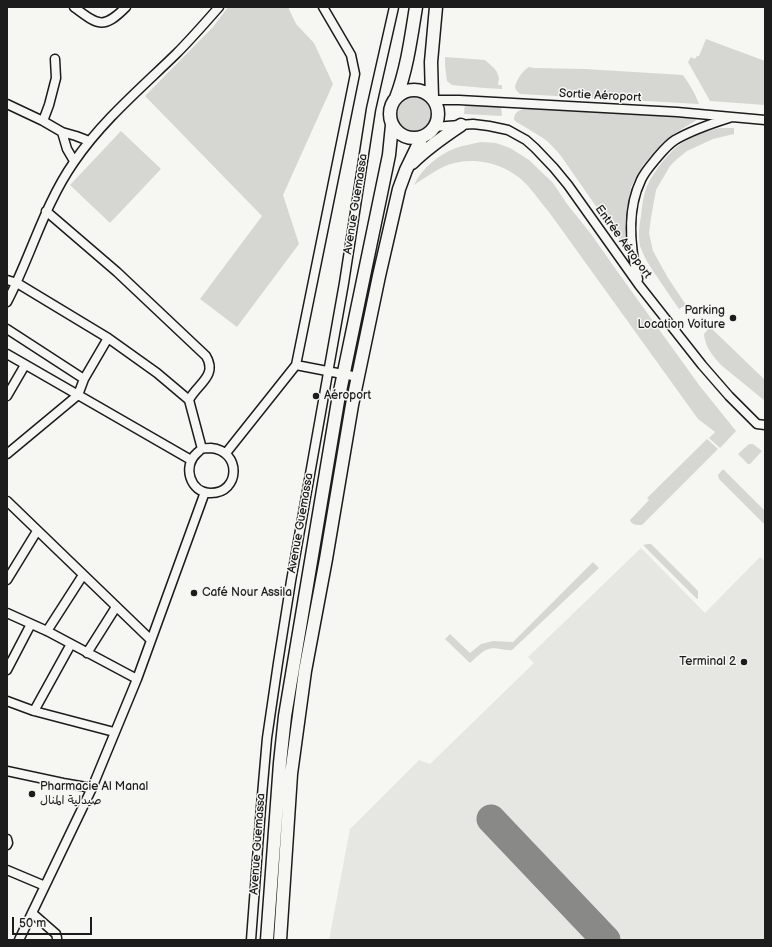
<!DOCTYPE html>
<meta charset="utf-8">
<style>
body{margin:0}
#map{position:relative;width:772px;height:947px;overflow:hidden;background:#f6f6f2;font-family:"Balsamiq Sans",sans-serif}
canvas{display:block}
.frame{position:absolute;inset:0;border:8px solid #1c1c1c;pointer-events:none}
.scale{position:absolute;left:12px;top:917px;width:80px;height:18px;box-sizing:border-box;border:2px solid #1c1c1c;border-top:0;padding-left:5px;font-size:12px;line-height:14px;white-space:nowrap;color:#1c1c1c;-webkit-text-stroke:3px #f6f6f2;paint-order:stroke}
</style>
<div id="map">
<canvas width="772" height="947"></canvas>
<div class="frame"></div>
<div class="scale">50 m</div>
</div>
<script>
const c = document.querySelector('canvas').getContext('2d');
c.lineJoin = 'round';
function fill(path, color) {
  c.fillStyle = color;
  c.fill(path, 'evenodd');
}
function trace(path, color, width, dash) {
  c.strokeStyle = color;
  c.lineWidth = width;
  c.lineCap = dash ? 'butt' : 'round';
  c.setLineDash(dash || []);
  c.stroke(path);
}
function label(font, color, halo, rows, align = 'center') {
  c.font = font + ' "Balsamiq Sans","Playpen Sans Arabic",sans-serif';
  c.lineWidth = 3;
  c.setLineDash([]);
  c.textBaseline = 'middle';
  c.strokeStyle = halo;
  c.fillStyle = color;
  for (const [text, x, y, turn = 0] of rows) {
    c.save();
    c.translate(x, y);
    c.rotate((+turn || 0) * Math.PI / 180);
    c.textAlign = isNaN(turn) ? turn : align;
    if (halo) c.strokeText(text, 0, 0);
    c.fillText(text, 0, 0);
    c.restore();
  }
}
fill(new Path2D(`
 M 641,548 L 705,613 L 760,557 L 765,561 L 765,940 L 329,940 L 350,829 L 419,760 L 430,764 L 534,663 L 528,657 Z`), '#e6e6e2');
fill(new Path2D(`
 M 228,7 L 288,7 L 296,24 L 314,43 L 333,84 L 283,195 L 299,244 L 237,327 L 200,299 L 262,216 L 145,96 L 213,27 Z
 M 706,39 L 765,61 L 765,105 L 710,101 L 688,62 L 691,57 L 695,59 L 697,56 L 699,56 Z
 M 445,57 L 485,60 L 494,68 L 497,72 L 499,78 L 498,85 L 502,85 L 502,89 L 485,88 L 462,86 L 452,85 L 447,81 L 445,66 Z
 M 529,67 L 534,68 L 585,69 L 683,75 C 690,85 695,93 699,104 L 520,94 L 516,90 L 515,86 C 518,78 522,71 529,67 Z
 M397 115a18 18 0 1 1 36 0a18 18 0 1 1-36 0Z
 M 465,104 L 501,106 L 502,116 L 464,114 Z
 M 523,109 L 535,109 L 678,117 L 695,118 L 696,120 L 695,121 L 677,132 L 663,142 L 643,165 L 631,187 L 627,211 L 626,244 L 625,245 L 623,245 L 561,156 C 556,150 550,143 543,138 L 515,121 L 514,119 C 514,113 518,111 523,109 Z
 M 719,128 L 734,128 L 734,134 L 713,139 L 687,151 L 677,159 L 670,166 L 656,190 L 651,218 L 649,233 L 653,251 L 668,278 L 686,305 L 679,309 C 670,296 662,284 653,271 C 648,263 643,255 640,246 C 638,236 639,226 641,216 C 642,206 643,197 646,189 C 651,175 669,151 682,143 C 693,136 706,131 719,128 Z
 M 121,131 L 161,169 L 110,223 L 70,185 Z
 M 481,142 L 496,143 L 510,148 L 529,160 L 553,183 L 567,204 L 591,234 L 617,271 L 699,385 L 736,431 L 720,448 L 709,438 L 715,432 L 698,419 L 549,212 C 542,204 535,194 528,186 C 508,163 471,154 443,167 C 433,172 423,179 414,185 C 423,167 438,155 456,148 C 464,145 473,144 481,142 Z
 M 710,327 L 765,380 L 765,401 L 721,365 C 713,356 705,347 704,334 Z
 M 707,439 L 718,449 L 642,525 C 636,525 632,525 630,520 L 649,500 L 647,498 Z
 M 749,444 L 753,444 L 762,451 L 750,464 L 748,464 L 738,454 Z
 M 723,469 L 765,511 L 765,525 L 719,479 L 718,475 Z
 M 648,544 L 651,544 L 698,591 L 698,599 L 697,599 L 643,545 Z
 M 593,562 L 599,568 L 512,650 C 508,651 504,649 500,649 C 485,646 481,654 470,663 L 445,639 L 450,634 L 470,653 L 481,644 L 493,641 L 513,642 Z`), '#d6d6d2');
trace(new Path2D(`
 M 491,819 L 606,940`), '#898987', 29);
const minor = new Path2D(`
 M 74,7 C 98,25 103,30 126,7
 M 323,7 L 351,55 L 355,74 L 296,365 L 358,377
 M 434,100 L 459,100 L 677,112 L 765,120
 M 7,104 L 43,121 L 62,132 L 76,136 L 89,141
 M 43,121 L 49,105 L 56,78 L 55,59
 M 434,127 L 473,124 L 489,126 L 508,130 L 526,140 L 535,148 L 554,168 L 568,185 L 639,285 L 702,365 L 729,396 L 757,424 L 765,425
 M 62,132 L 67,149 L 74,161
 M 46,211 L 117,272 L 206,356 C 218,376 197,384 189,400
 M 638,279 C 630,247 626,211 641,180 C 644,173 650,166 655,160 C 661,153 667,145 675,140 C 692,130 710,124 729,118
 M 7,280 L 17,283 L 108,338 L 157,373 L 189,400 L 202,449
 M 7,302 C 31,256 44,205 74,162 C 102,121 140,89 176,54 C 191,39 205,23 219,7
 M 7,329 L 84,379
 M 7,354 L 191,460
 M 7,396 L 25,365
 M 211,448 C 242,451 240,493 211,493 C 190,493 182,466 197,453 C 198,452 201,449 202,449 C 204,448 209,448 211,448 Z
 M 226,453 L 296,365
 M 7,454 L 78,395 L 84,379 L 108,338
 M 7,501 L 151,640
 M 7,580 L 37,531
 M 7,613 L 47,631 L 137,679
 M 47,631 L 83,575
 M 87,653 L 116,607
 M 7,670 L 31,624
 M 7,701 L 34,711 L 114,732
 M 34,711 L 71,644
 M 7,771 L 63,783 L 92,788
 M 7,839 L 8,843 L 7,845
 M 7,870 L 45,886
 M 32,913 L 56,934 L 57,938 L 57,940
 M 19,940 L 92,788 L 137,679 L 205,492
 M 251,940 L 261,807 L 267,738 L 278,663 L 291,581 L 344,283 L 371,109 L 394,7`);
const secondary = new Path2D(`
 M390 114a24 24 0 1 1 48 0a24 24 0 1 1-48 0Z
 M 396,98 C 407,69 411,38 416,7
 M 432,98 L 431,62 L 436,7
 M 412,163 C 427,148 443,137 461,125
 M 267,940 L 280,763 L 285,716 L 338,401 L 389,155 L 392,125
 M 280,940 L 291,774 L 305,671 L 326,559 L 352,405 L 379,276 L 399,189 L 406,170 L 422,137`);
trace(minor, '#1c1c1c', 11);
trace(secondary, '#1c1c1c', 15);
trace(minor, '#f6f6f2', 8);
trace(secondary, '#f6f6f2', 12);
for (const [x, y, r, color] of [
 [733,318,4,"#1c1c1c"],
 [316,396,4,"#1c1c1c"],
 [194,593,4,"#1c1c1c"],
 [744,662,4,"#1c1c1c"],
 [32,794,4,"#1c1c1c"]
]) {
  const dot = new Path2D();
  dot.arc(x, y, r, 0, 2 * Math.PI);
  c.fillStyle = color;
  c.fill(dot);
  trace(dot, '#f6f6f2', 1.5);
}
label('12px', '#1c1c1c', '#f6f6f2', [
 ["Sortie Aéroport",600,96,3],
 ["Avenue Guemassa",356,204,-81],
 ["Entrée Aéroport",623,242,54],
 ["Avenue Guemassa",301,523,-80],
 ["Avenue Guemassa",258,844,-86]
]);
label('12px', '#1c1c1c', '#f6f6f2', [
 ["Parking",725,311,"right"],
 ["Location Voiture",725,325,"right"],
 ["Aéroport",324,396],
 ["Café Nour Assila",202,593],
 ["Terminal 2",736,662,"right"],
 ["Pharmacie Al Manal",40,787],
 ["صيدلية المنال",40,801]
], 'left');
</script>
